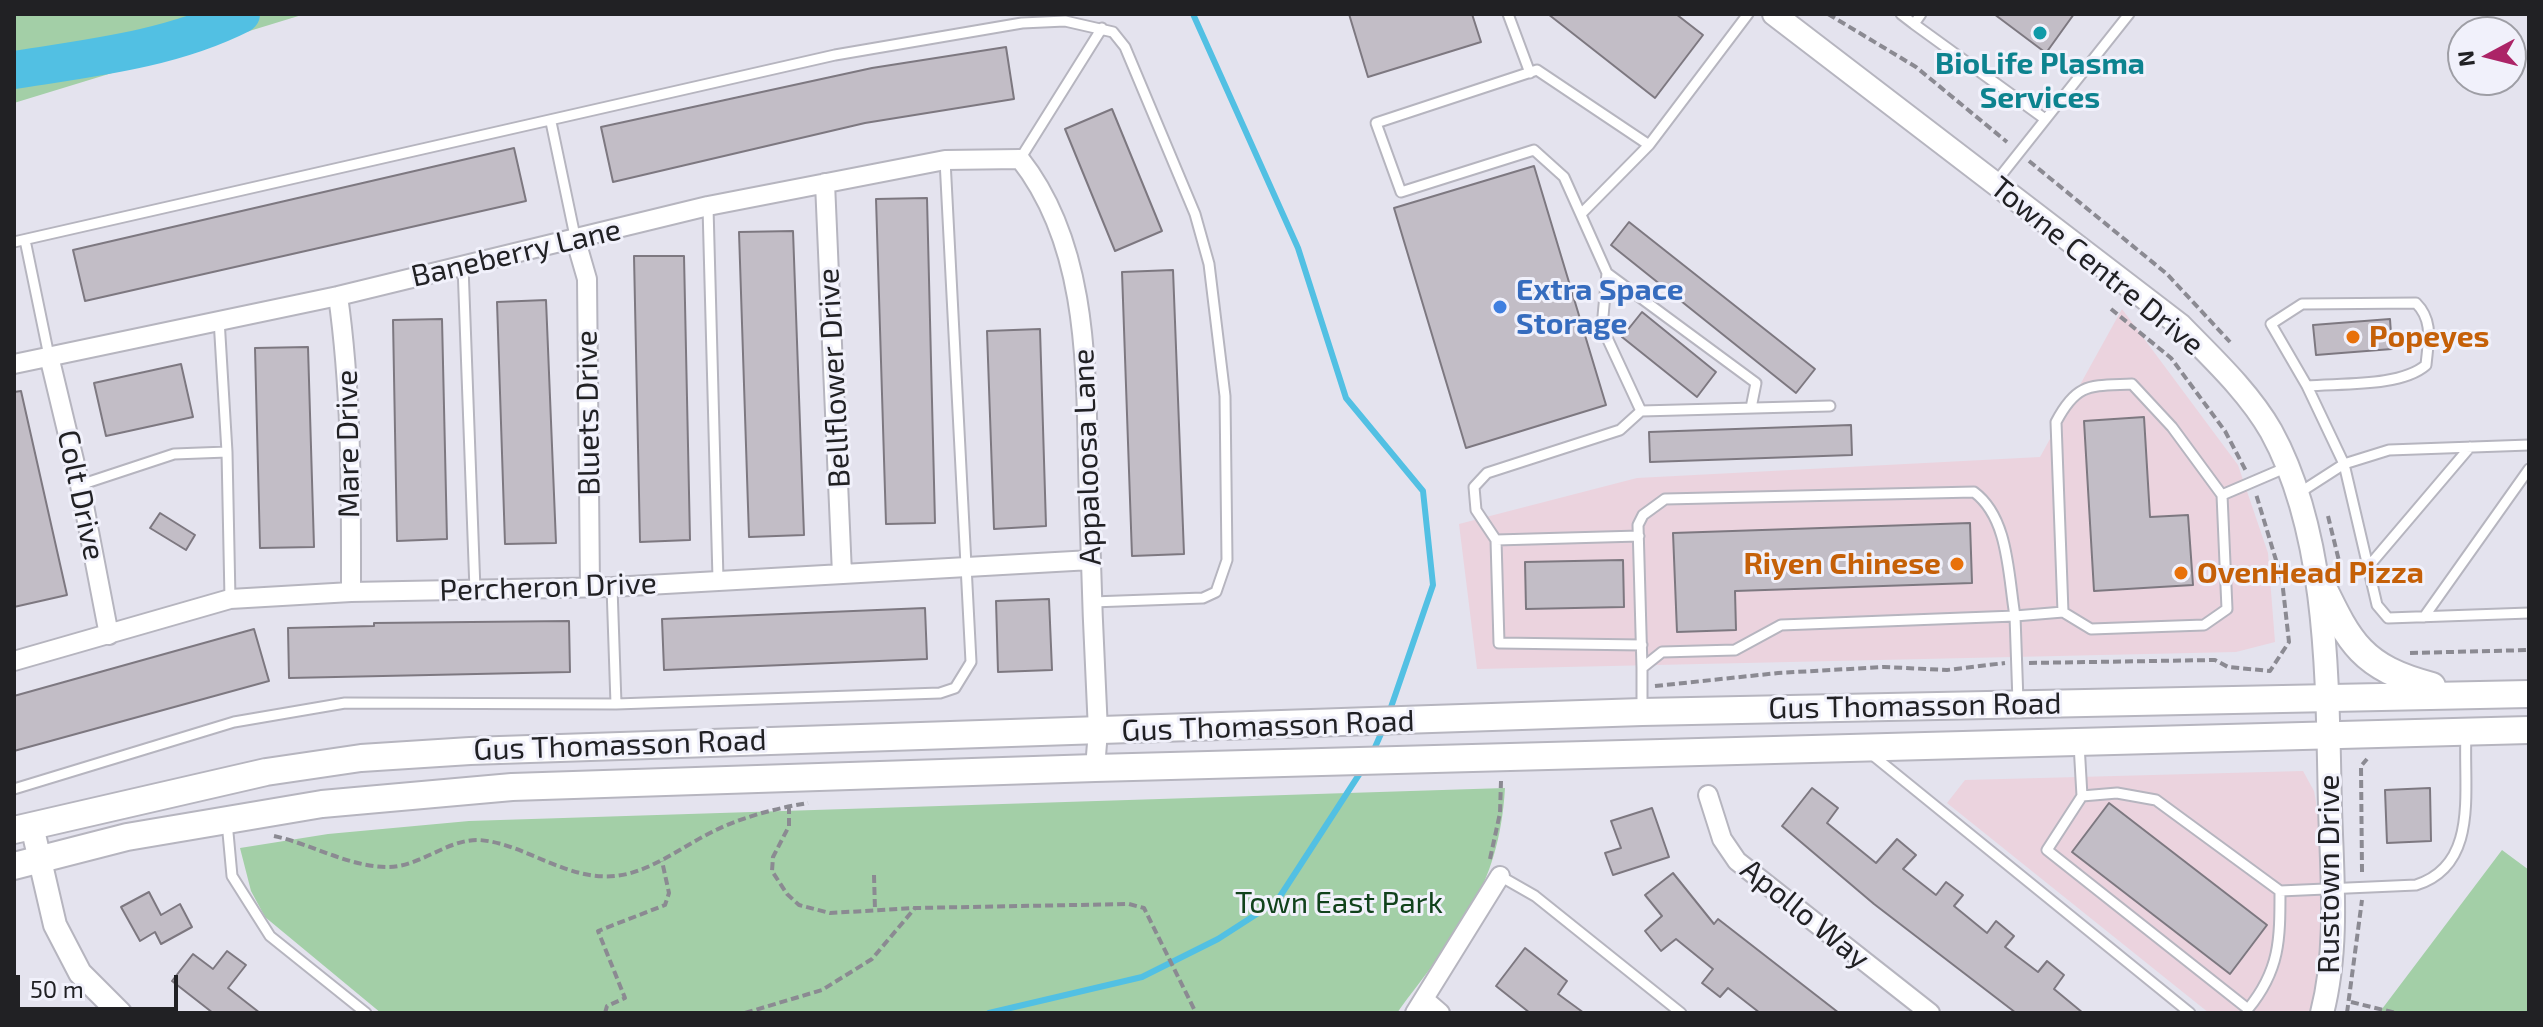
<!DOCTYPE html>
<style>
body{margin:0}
#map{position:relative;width:2543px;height:1027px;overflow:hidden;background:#e4e3ee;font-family:"Exo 2",sans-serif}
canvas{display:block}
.frame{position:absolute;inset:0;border:16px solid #212124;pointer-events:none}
.north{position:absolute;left:2447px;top:16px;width:80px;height:80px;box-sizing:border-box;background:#f1f1fb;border:2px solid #9e9ea5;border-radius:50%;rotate:263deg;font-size:22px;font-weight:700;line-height:32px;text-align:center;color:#212124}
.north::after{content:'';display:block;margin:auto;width:28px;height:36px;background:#ac2467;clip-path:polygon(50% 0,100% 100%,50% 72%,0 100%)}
.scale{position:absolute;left:16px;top:975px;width:162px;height:36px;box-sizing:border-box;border:4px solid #212124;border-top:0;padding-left:10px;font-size:24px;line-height:28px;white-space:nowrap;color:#212124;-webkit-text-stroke:6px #f1f1fb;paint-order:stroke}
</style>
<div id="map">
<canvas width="2543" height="1027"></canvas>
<div class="frame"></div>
<div class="north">N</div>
<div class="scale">50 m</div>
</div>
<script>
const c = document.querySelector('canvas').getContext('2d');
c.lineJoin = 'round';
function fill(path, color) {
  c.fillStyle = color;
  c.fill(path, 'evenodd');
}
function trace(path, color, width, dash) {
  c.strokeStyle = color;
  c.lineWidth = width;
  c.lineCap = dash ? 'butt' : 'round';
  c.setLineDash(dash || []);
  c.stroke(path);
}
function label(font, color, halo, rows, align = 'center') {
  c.font = font + ' "Exo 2",sans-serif';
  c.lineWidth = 6;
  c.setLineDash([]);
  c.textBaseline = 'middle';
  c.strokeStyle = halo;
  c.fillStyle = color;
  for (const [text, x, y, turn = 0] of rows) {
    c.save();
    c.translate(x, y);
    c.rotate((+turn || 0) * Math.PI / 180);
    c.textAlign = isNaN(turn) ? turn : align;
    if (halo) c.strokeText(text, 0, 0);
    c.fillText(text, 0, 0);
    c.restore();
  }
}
fill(new Path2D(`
 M 2122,309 L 2238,465 L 2268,553 L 2275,642 L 2236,652 L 1477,669 L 1459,524 L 1637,478 L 2040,457 Z
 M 2303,771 L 2314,791 L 2325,853 L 2328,934 L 2316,1013 L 2209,1013 L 1947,803 L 1965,780 Z`), '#ebd3de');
fill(new Path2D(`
 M 14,14 L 305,14 L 14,103 Z
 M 1505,788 C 1499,891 1455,934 1397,1013 L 381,1013 L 265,917 L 251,891 L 240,848 L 328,834 L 469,821 Z
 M 2502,850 L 2529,870 L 2529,1013 L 2379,1013 Z`), '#a3cfa7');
trace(new Path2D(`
 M 1193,14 L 1298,248 L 1346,398 L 1423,491 L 1433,585 L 1389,713
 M 1372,754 L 1384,727
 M 989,1013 L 1142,977 L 1218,939 L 1277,901 L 1362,770`), '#52c0e3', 6);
trace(new Path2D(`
 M 14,70 C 90,58 172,49 241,14`), '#52c0e3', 38);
const building = new Path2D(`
 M 1349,14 L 1472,14 L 1481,42 L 1368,77 Z
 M 1548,14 L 1676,14 L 1703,35 L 1655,98 Z
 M 1994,14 L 2074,14 L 2046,53 Z
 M 1006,47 L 1014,99 L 865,123 L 613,182 L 601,127 L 872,68 Z
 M 1112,109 L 1162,231 L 1115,251 L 1065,129 Z
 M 514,148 L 526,201 L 85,301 L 73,250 Z
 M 1534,166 L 1606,405 L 1466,448 L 1394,208 Z
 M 927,198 L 935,523 L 886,524 L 876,199 Z
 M 1629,222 L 1815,369 L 1796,393 L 1611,245 Z
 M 793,231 L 804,535 L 749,537 L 739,232 Z
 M 634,256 L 684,256 L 690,540 L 640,542 Z
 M 1173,270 L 1184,554 L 1132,556 L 1122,272 Z
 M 546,300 L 556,543 L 505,544 L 497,302 Z
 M 1642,312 L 1716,372 L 1697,397 L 1622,337 Z
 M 442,319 L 447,539 L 397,541 L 393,320 Z
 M 2390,319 L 2392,349 L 2316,355 L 2313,325 Z
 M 1040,329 L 1046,526 L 994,529 L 987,331 Z
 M 308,347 L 314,547 L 260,548 L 255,348 Z
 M 181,364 L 193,417 L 106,436 L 94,383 Z
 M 21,391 L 67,595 L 14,607 L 14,392 Z
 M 2144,417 L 2150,517 L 2188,515 L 2193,585 L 2094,591 L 2084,421 Z
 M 1851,425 L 1852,455 L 1650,462 L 1649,432 Z
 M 160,513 L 195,535 L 186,550 L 150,528 Z
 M 1970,523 L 1972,583 L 1735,591 L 1736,630 L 1677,632 L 1673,533 Z
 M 1623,560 L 1624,607 L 1526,609 L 1525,562 Z
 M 1049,599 L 1052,670 L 998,672 L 996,601 Z
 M 925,608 L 927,659 L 664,670 L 662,619 Z
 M 569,621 L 570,672 L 289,678 L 288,628 L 374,626 L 374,623 Z
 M 254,629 L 269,681 L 14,751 L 14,696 Z
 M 1812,788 L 1838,808 L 1827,823 L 1876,863 L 1897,839 L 1916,855 L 1903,869 L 1936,895 L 1946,882 L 1963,895 L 1954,906 L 1987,933 L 1996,921 L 2014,936 L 2005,947 L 2038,972 L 2047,961 L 2064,975 L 2054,989 L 2083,1013 L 2016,1013 L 1874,904 L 1782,826 Z
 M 2430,788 L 2431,841 L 2387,843 L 2385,790 Z
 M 2109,803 L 2267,925 L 2230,974 L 2072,852 Z
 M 1652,808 L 1669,857 L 1613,875 L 1605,853 L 1621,848 L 1611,821 Z
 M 1673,873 L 1714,924 L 1718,919 L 1839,1013 L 1760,1013 L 1728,988 L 1720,997 L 1702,983 L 1713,969 L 1676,939 L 1661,951 L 1645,931 L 1662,916 L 1645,895 Z
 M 149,892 L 161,915 L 180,904 L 192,927 L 161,944 L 155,932 L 140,941 L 121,907 Z
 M 1525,948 L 1567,981 L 1558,994 L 1584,1013 L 1530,1013 L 1496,986 Z
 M 227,951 L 246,965 L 228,988 L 260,1013 L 213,1013 L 172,981 L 193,954 L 213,969 Z`);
fill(building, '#c2bdc6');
trace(building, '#7d7880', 2);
const service = new Path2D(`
 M 1508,14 L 1530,73
 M 1901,14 L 1914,24
 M 1921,14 L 1914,24 L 2045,119
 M 551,122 L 576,241
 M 1649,145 L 1748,14
 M 1020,159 L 1102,28
 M 1995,183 L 2129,14
 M 708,207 L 718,579
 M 1581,214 L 1649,145 L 1537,70 L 1376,123 L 1401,192 L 1534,150 L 1564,177 L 1607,273 L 1756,383 L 1751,408
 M 25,240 L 49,356
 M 14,242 L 835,55 L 1022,23 L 1065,21 L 1113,32 L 1125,47 L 1195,214 L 1209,264 L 1225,396 L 1227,560 L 1216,592 L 1203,598 L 1092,602
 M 463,266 L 475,590
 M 1607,273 L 1602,327 L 1641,411
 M 219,319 L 227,452 L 230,599
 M 2307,386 C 2340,383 2401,387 2426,365 C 2428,342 2434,321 2416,303 L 2302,304 L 2271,324 L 2307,386 L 2344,464 L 2377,605 L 2388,618 L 2529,613
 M 80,485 L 174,454 L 227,452
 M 2299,493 L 2344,464 L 2389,450 L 2529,445
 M 1639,536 L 1496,540 L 1499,643 L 1642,645
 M 1496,540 L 1476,510 L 1474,487 L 1487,473 L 1620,430 L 1641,411 L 1830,406
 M 2368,567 L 2470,447
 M 612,587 L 616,704
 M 2063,612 L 2056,422 C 2077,382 2090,386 2132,384 L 2172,427 L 2222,495
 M 2424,617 L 2529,469
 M 1642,668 L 1638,525 L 1643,515 L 1665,499 L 1974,492 C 2009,518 2008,575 2015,616 L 2063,612 L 2091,629 L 2204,625 L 2227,609 L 2222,495 L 2285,468
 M 1642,709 L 1642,668 L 1662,652 L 1735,650 L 1781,625 L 2015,616 L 2018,702
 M 2079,744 L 2082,796
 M 1870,753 L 2190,1013
 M 14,789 L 234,722 L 345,703 L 616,704 L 940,693 L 955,688 L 971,662 L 945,160
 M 227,822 L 232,876 L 270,936 L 366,1013
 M 1500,876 L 1535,896 L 1681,1013
 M 2280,891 C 2280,940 2280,970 2248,1009 L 2047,850 L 2082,796 L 2117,793 L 2156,800 L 2280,891 L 2416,885 C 2480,865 2463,789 2466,735`);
const minor = new Path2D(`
 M 825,183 L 842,574
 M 576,241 L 587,279 L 590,587
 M 338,296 C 352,395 351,492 351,592
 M 49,356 L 80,485 L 109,635
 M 14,364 L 338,296 L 708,206 L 945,160 L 1020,159 C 1094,253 1085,386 1089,500 C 1091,577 1094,654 1098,731 L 1095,768
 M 14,661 L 230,599 L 351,592 L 612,587 L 1091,560
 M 1708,795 L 1722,839 L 1737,861 L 1930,1013
 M 1425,1000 L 1440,1013
 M 1415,1013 L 1500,876`);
const tertiary = new Path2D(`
 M 1774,14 L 2180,325 C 2212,358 2248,391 2271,431 C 2330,538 2327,688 2330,807 C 2332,875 2339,947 2322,1013
 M 32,826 L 55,925 L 80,973 L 120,1013`);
const secondary = new Path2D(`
 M 2318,577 C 2349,641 2359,667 2432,686
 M 14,830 L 266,772 L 361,758 L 470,751 L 1642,712 L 2529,694
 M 14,866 L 127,837 L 322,804 L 512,787 L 1095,768 L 2529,730`);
trace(service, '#b6b5bf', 13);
trace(minor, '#b6b5bf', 22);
trace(tertiary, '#b6b5bf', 26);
trace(secondary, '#b6b5bf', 30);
trace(new Path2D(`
 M 1828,14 L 1916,67 L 2007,142
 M 2029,161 L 2167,274 L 2230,342
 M 2111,309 L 2171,358 L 2225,431 L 2246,471
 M 2328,516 L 2340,565
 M 2410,653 L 2529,650
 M 2029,663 L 2215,660 L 2228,667 L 2270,671 L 2289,642 L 2282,580 L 2256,494
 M 1655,686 L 1778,673 L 1884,667 L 1947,670 L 2005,663
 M 789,806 L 789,826 L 773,857 L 772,871 L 787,894 L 799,905 L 830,913 L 915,908
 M 274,836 C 311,844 347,866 386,867 C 419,868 447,839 479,840 C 527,843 572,887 627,874 C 659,866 685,845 714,831 C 742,817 777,808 808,803
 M 1490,859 L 1500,813 L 1501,781
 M 2362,872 L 2361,766 L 2367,759
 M 874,875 L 875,910
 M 2351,1002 L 2396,1013
 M 605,1013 L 607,1006 L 625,998 L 598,931 L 665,905 L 669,893 L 662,861
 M 745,1013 L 822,990 L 872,959 L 915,908 L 1129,904 L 1144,908 L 1196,1013
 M 2347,1013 L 2362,900`), '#8b8a92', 4, [8, 4]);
trace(service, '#fff', 9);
trace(minor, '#fff', 18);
trace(tertiary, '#fff', 22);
trace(secondary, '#fff', 26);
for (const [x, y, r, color] of [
 [2040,33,8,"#0f9aa8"],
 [1500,307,8,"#3f7fe0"],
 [2353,337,8,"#e8710a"],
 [1957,564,8,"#e8710a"],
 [2181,573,8,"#e8710a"]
]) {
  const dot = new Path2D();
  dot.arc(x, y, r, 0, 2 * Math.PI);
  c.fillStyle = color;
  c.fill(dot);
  trace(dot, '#f1f1fb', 3);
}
label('bold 30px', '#0d838f', '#f1f1fb', [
 ["BioLife Plasma",2040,64],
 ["Services",2040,98]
]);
label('30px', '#212124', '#f1f1fb', [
 ["Baneberry Lane",516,253,-13],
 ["Towne Centre Drive",2097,266,39],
 ["Bellflower Drive",834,378,-93],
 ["Bluets Drive",588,413,-91],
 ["Mare Drive",348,444,-91],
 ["Appaloosa Lane",1087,457,-92],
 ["Colt Drive",81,495,78],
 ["Percheron Drive",548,587,-2],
 ["Gus Thomasson Road",1915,706,-1],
 ["Gus Thomasson Road",1268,726,-2],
 ["Gus Thomasson Road",620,745,-2],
 ["Rustown Drive",2329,874,-90],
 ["Apollo Way",1805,914,39]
]);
label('bold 30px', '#366cbe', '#f1f1fb', [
 ["Extra Space",1516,290],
 ["Storage",1516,324]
], 'left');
label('bold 30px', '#c56008', '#f1f1fb', [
 ["Popeyes",2369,337],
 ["Riyen Chinese",1941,564,"right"],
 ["OvenHead Pizza",2197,573]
], 'left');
label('30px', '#10421b', '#f1f1fb', [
 ["Town East Park",1339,903]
]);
</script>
